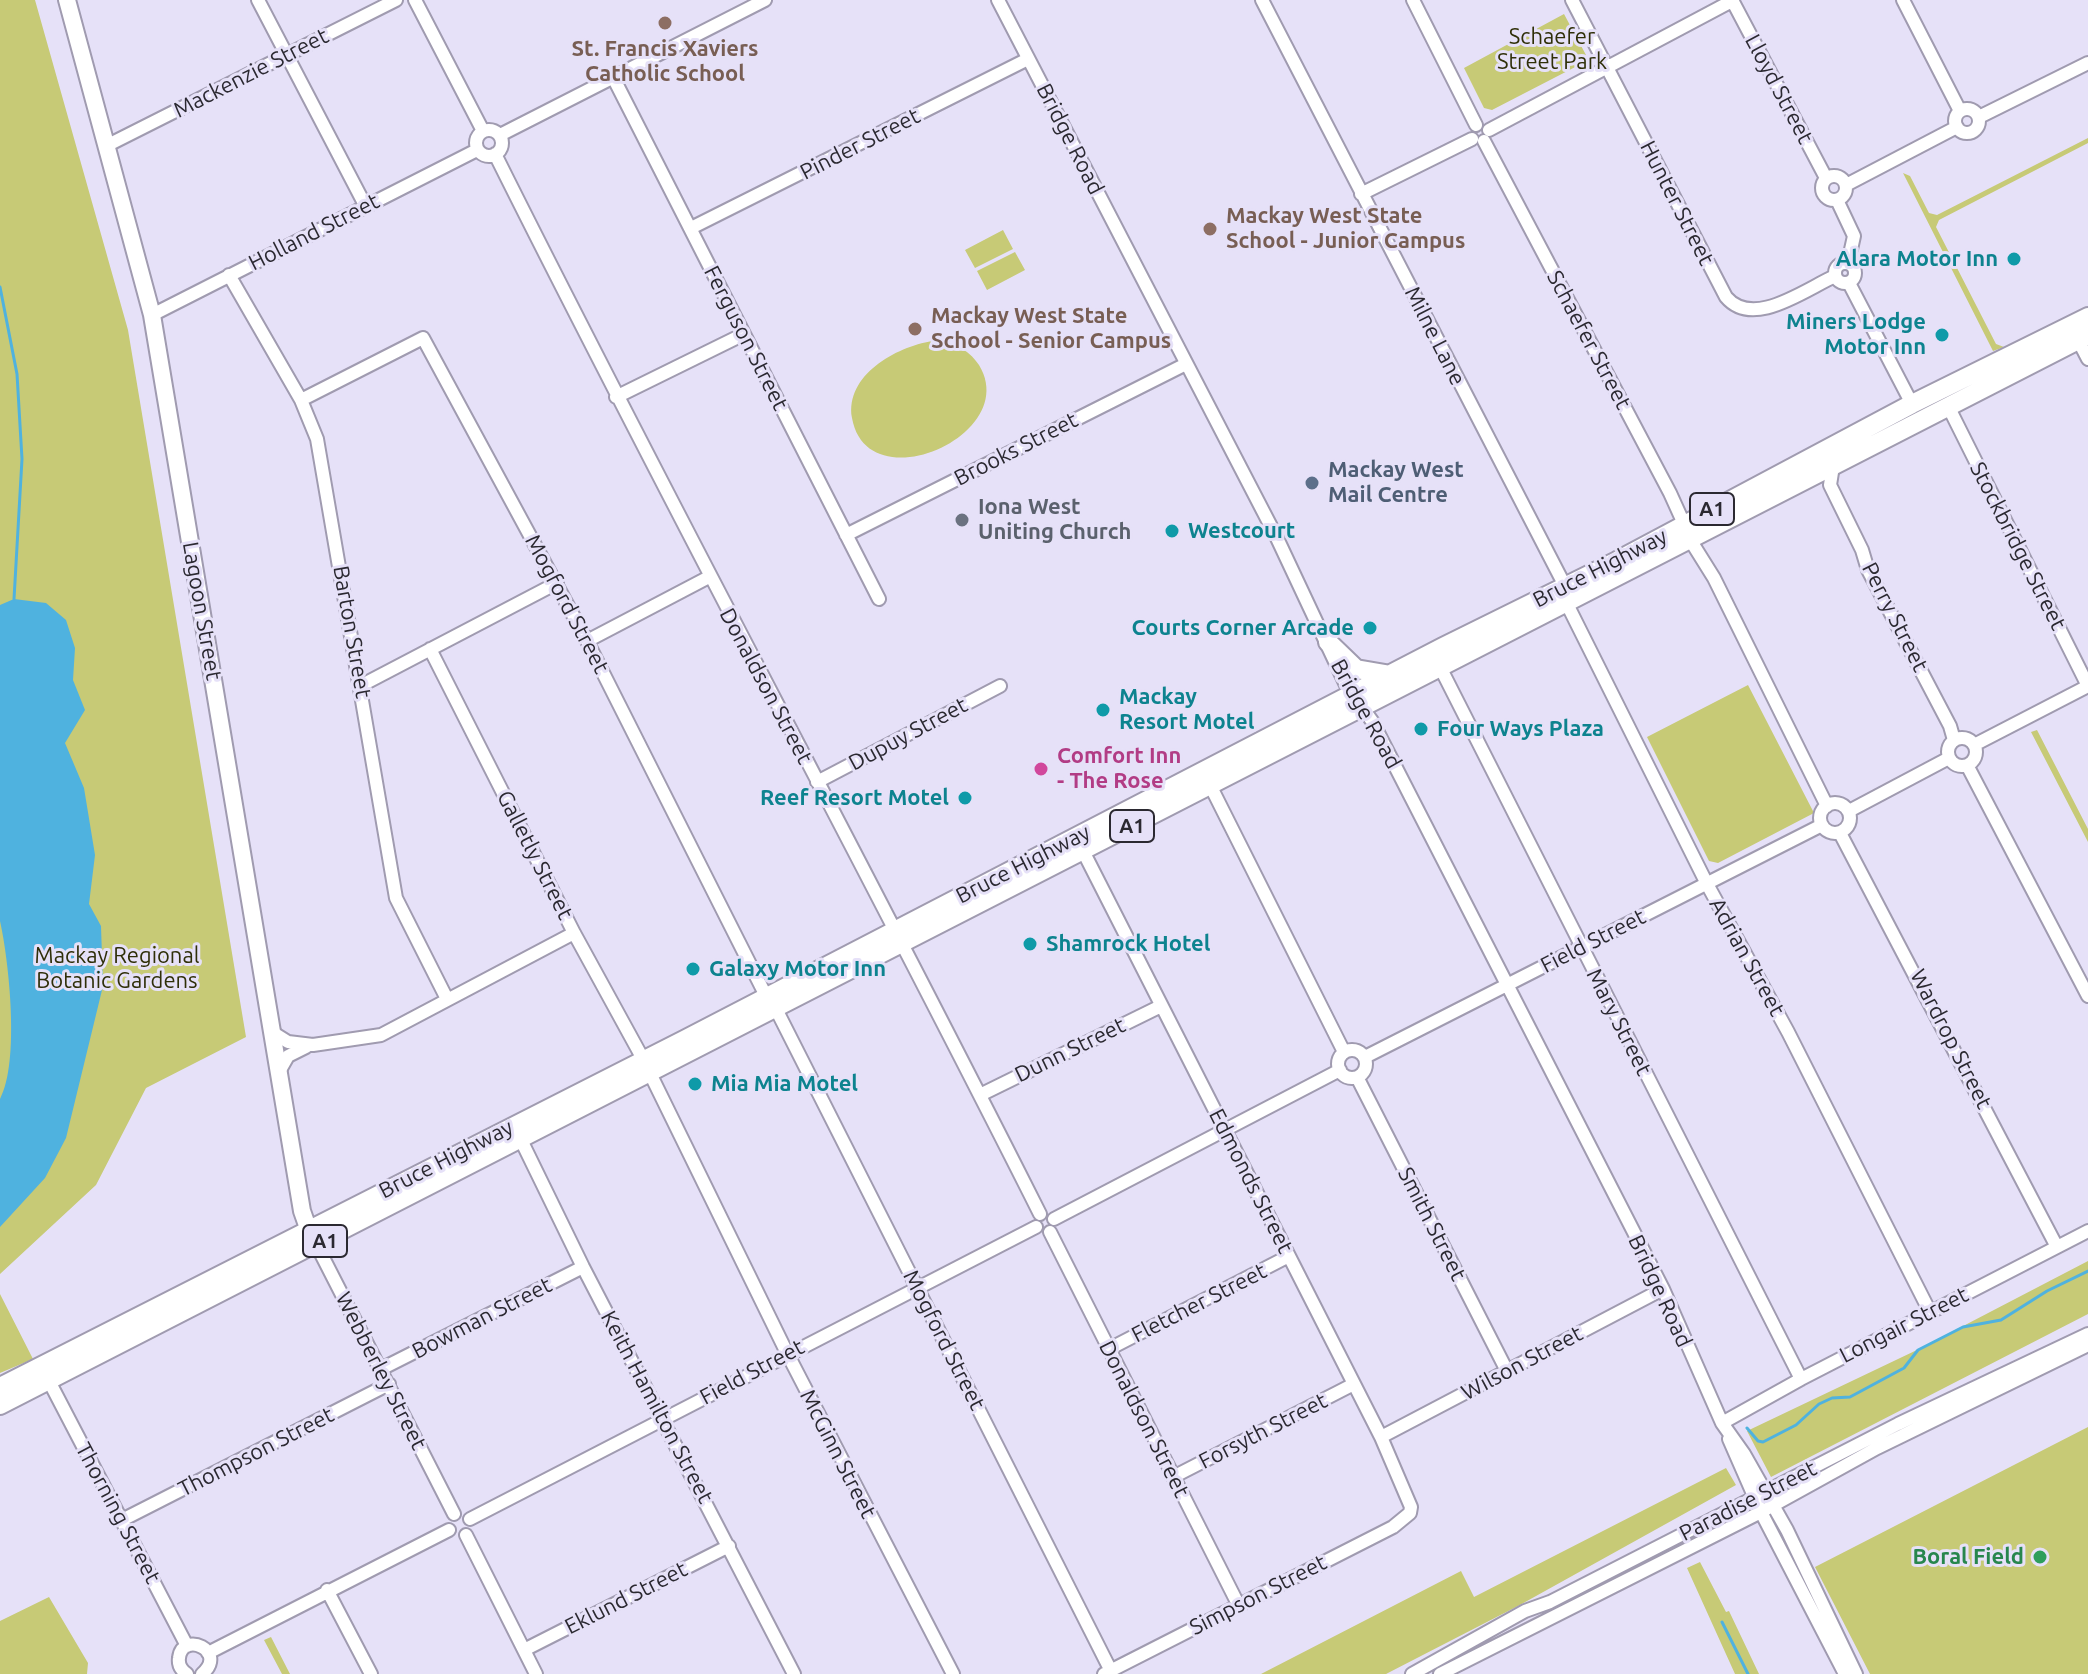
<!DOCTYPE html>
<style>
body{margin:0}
canvas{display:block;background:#e6e1f8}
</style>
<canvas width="2088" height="1674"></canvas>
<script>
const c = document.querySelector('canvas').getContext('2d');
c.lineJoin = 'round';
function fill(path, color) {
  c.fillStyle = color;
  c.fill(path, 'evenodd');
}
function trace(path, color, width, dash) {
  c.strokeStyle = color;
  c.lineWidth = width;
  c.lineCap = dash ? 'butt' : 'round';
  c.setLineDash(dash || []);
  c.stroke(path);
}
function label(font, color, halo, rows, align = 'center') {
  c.font = font + ' Ubuntu,sans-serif';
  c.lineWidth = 6;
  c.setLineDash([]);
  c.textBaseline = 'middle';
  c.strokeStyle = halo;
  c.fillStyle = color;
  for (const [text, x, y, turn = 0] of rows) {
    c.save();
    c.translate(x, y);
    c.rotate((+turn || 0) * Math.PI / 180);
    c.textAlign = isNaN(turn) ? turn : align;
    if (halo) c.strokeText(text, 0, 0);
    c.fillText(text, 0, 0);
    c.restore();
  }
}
fill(new Path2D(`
 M 0,0 L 35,0 L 128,330 L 246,1037 L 146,1088 L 96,1185 L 0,1274 Z
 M 1564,14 L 1586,55 L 1583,63 L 1492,110 L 1484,108 L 1464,68 Z
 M 2088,138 L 2088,143 L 1939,220 L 1936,227 L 1996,344 L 2004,347 L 1993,351 L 1903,173 L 1910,176 L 1929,213 L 1937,215 Z
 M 1003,230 L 1013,249 L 975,268 L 965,250 Z
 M 1015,252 L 1025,270 L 987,290 L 977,271 Z
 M 932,341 C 951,342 968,348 979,365 C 1022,435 867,503 852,418 C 845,375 896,347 932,341 Z
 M 1748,685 L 1814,813 L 1718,863 L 1709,861 L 1647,737 Z
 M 2037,730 L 2088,829 L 2088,842 L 2031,732 Z
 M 2088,1261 L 2088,1314 L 1771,1477 L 1747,1431 L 1919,1349 Z
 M 0,1294 L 33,1359 L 0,1373 Z
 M 2088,1427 L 2088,1674 L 1870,1674 L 1815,1567 Z
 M 1726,1468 L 1736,1485 L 1518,1606 L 1386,1674 L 1261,1674 L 1461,1571 L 1474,1597 Z
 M 1700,1562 L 1726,1612 L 1729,1611 L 1759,1674 L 1735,1674 L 1687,1568 Z
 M 49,1597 L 88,1663 L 87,1674 L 0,1674 L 0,1621 Z
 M 271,1637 L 290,1674 L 282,1674 L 264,1640 Z`), '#c7ca76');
fill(new Path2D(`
 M 14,599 L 46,603 L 66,620 L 75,648 L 73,680 L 85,710 L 65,743 L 84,788 L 95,855 L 89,904 L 101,926 L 103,986 L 66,1138 L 45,1178 L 0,1227 L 0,1099 C 20,1062 9,961 0,921 L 0,605 Z`), '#4fb2df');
trace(new Path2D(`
 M 0,287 L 17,374 L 22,459 L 14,599
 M 1747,1428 L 1758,1441 L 1763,1442 L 1796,1425 L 1819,1404 L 1832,1398 L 1850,1397 L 1904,1368 L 1918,1350 L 1963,1327 L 2001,1320 L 2047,1291 L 2088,1271
 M 1722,1622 L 1748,1674`), '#4fb2df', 3);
const minor = new Path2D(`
 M 258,0 L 365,205
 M 415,0 L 483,131
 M 998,0 L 1277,538 L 1346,685 L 1372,721 L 1663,1289 L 1722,1423 L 1744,1454 L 1787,1530 L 1856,1674
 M 1262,0 L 1565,586
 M 1413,0 L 1476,125
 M 1572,0 L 1726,297 C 1753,329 1804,290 1835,276
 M 1732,0 L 1826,178
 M 1903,0 L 1960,111
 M 613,77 L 879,599
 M1955 121a12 12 0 1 1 24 0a12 12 0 1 1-24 0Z
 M 1979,117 L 2088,63
 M476 143a13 13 0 1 1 26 0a13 13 0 1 1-26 0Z
 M 1489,130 L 1732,1
 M 500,135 L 765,0
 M 1484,141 L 1670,493 L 1694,546 L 1714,578 L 1827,806
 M 106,146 L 396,0
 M 495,154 C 672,510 862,859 1040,1214
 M1822 188a12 12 0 1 1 24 0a12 12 0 1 1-24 0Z
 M 1846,185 L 1957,127
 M 1361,194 L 1472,139
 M 1837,200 L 1854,236 L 1848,263
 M 691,228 L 1028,59
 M1835 273a10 10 0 1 1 20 0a10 10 0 1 1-20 0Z
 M 229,275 L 301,400 L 317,439 L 396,898 L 447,999
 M 1849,283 L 1912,404
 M 152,315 L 477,150
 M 2076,336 L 2088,359
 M 616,397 L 744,334
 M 301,400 L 423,338 L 587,641 L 766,996
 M 1948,406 L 2088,686
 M 1833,466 L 1830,485 L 1862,550 L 1868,570 L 1950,726 L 1954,740
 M 846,535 L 1186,364
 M 1566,602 L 1707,884 L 1788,1032 L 1930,1312
 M 587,641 L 709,577
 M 430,649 L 574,933 L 643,1059 L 787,1353 L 953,1674
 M 1439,665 L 1801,1379
 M 362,685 L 557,583
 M1948 752a14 14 0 1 1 28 0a14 14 0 1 1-28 0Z
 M 1974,745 L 2088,686
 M 1967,765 L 2088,996
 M 817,782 L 1000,686
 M 1210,785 L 1344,1052
 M1820 818a15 15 0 1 1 30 0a15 15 0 1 1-30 0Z
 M 1849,811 L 1949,758
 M 1840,833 L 2057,1247
 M 1083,851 L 1381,1437 L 1411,1507 L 1410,1513 L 1393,1527 L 1104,1674
 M 776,1009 L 1111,1671
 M 272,1032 L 288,1042 L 313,1045 L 381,1035 L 574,933
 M1338 1064a14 14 0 1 1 28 0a14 14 0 1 1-28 0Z
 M 1365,1057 L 1822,825
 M 280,1070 L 288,1056 L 306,1047
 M 1357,1077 L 1507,1371
 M 980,1095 L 1161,1006
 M 521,1140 L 583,1267 L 794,1674
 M 1054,1219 L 1340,1070
 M 1050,1232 L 1239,1606
 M 313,1238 L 454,1514
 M 1109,1349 L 1289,1256
 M 381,1369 L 583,1267
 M 49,1381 L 187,1646
 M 1722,1423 L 1801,1379 L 2088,1231
 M 1381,1437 L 1663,1289
 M 1729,1439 L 1761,1512 L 1845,1674
 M 1173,1477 L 1352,1385
 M 470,1519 L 1036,1227
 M 122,1520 L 389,1384
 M 466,1535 L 536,1674
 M 327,1590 L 371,1674
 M 524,1650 L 729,1546
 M 208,1653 L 449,1530
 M 187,1674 C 181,1670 178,1665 179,1658 C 182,1630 229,1651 202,1674
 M 1412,1674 L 1525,1611 L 1550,1602 L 1898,1424 L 2088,1334
 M 1440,1674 L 1761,1512 L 1877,1448 L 2088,1345`);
const major = new Path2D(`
 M 67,0 L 152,315 L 302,1211 L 308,1228`);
const highway = new Path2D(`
 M 1328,642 L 1356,669 L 1391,675
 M 0,1387 L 684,1040 L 1443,647 L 1617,561 L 1912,404 L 2088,317
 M 0,1405 L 2088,335`);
trace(minor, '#a09bb0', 16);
trace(major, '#a09bb0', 20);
trace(highway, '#a09bb0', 22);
trace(minor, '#fff', 12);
trace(major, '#fff', 16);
trace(highway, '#fff', 18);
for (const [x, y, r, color] of [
 [665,23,8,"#8d6e63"],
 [1210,229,8,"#8d6e63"],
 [2014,259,8,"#0f9aa8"],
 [915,329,8,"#8d6e63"],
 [1942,335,8,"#0f9aa8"],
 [1312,483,8,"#5c6f8a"],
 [962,520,8,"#6b7280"],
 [1172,531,8,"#0f9aa8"],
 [1370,628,8,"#0f9aa8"],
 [1103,710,8,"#0f9aa8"],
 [1421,729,8,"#0f9aa8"],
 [1041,769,8,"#d1479c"],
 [965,798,8,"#0f9aa8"],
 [1030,944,8,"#0f9aa8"],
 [693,969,8,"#0f9aa8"],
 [695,1084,8,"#0f9aa8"],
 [2040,1557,8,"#2e9e5b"]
]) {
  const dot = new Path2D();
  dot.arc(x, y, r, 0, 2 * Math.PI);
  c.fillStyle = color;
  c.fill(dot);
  trace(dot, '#e6e1f8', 3);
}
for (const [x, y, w] of [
 [1712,509,44],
 [1132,826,44],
 [325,1241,44]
]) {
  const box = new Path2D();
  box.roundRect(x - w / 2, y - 16, w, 32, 6);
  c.fillStyle = '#e6e1f8';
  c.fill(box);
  trace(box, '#2b2931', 2);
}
label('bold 20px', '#2b2931', null, [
 ["A1",1712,509],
 ["A1",1132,826],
 ["A1",325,1241]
]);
label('22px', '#2f2f08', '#e6e1f8', [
 ["Schaefer",1552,37],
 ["Street Park",1552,62],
 ["Mackay Regional",117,956],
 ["Botanic Gardens",117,981]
]);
label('bold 22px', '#785e54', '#e6e1f8', [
 ["St. Francis Xaviers",665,49,"center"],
 ["Catholic School",665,74,"center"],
 ["Mackay West State",1226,216],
 ["School - Junior Campus",1226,241],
 ["Mackay West State",931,316],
 ["School - Senior Campus",931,341]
], 'left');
label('22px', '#2b2931', '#e6e1f8', [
 ["Mackenzie Street",251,73,-27],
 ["Lloyd Street",1779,89,62],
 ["Bridge Road",1070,139,63],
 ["Pinder Street",860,144,-27],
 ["Hunter Street",1677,203,63],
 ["Holland Street",314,232,-27],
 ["Milne Lane",1435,336,63],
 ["Ferguson Street",746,338,63],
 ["Schaefer Street",1589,340,62],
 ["Brooks Street",1016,449,-27],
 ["Stockbridge Street",2018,546,63],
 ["Bruce Highway",1600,568,-27],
 ["Mogford Street",567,604,62],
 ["Lagoon Street",202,611,80],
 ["Perry Street",1895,617,63],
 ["Barton Street",352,632,80],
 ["Donaldson Street",766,686,62],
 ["Bridge Road",1366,714,61],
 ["Dupuy Street",908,734,-28],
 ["Galletly Street",535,855,63],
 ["Bruce Highway",1023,864,-27],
 ["Field Street",1593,941,-27],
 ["Adrian Street",1747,957,61],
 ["Mary Street",1619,1022,63],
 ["Wardrop Street",1951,1039,63],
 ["Dunn Street",1070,1050,-26],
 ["Bruce Highway",446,1159,-27],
 ["Edmonds Street",1251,1181,63],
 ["Smith Street",1432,1224,63],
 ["Bridge Road",1660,1291,65],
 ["Fletcher Street",1199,1303,-27],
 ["Bowman Street",482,1318,-27],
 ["Longair Street",1904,1325,-27],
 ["Mogford Street",944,1340,63],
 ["Wilson Street",1522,1363,-28],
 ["Webberley Street",381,1371,63],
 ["Field Street",752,1372,-28],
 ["Keith Hamilton Street",657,1407,62],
 ["Donaldson Street",1144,1419,63],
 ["Forsyth Street",1263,1431,-27],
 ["Thompson Street",256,1452,-27],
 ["McGinn Street",838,1454,63],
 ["Paradise Street",1748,1501,-27],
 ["Thorning Street",118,1513,62],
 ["Simpson Street",1258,1595,-27],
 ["Eklund Street",626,1598,-27]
]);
label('bold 22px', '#0d838f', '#e6e1f8', [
 ["Alara Motor Inn",1998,259,"right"],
 ["Miners Lodge",1926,322,"right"],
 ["Motor Inn",1926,347,"right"],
 ["Westcourt",1188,531],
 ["Courts Corner Arcade",1354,628,"right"],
 ["Mackay",1119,697],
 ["Resort Motel",1119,722],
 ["Four Ways Plaza",1437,729],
 ["Reef Resort Motel",949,798,"right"],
 ["Shamrock Hotel",1046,944],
 ["Galaxy Motor Inn",709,969],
 ["Mia Mia Motel",711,1084]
], 'left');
label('bold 22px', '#4e5e75', '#e6e1f8', [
 ["Mackay West",1328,470],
 ["Mail Centre",1328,495]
], 'left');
label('bold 22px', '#5b616d', '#e6e1f8', [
 ["Iona West",978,507],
 ["Uniting Church",978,532]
], 'left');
label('bold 22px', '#b23c85', '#e6e1f8', [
 ["Comfort Inn",1057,756],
 ["- The Rose",1057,781]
], 'left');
label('bold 22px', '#27864d', '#e6e1f8', [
 ["Boral Field",2024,1557]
], 'right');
</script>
